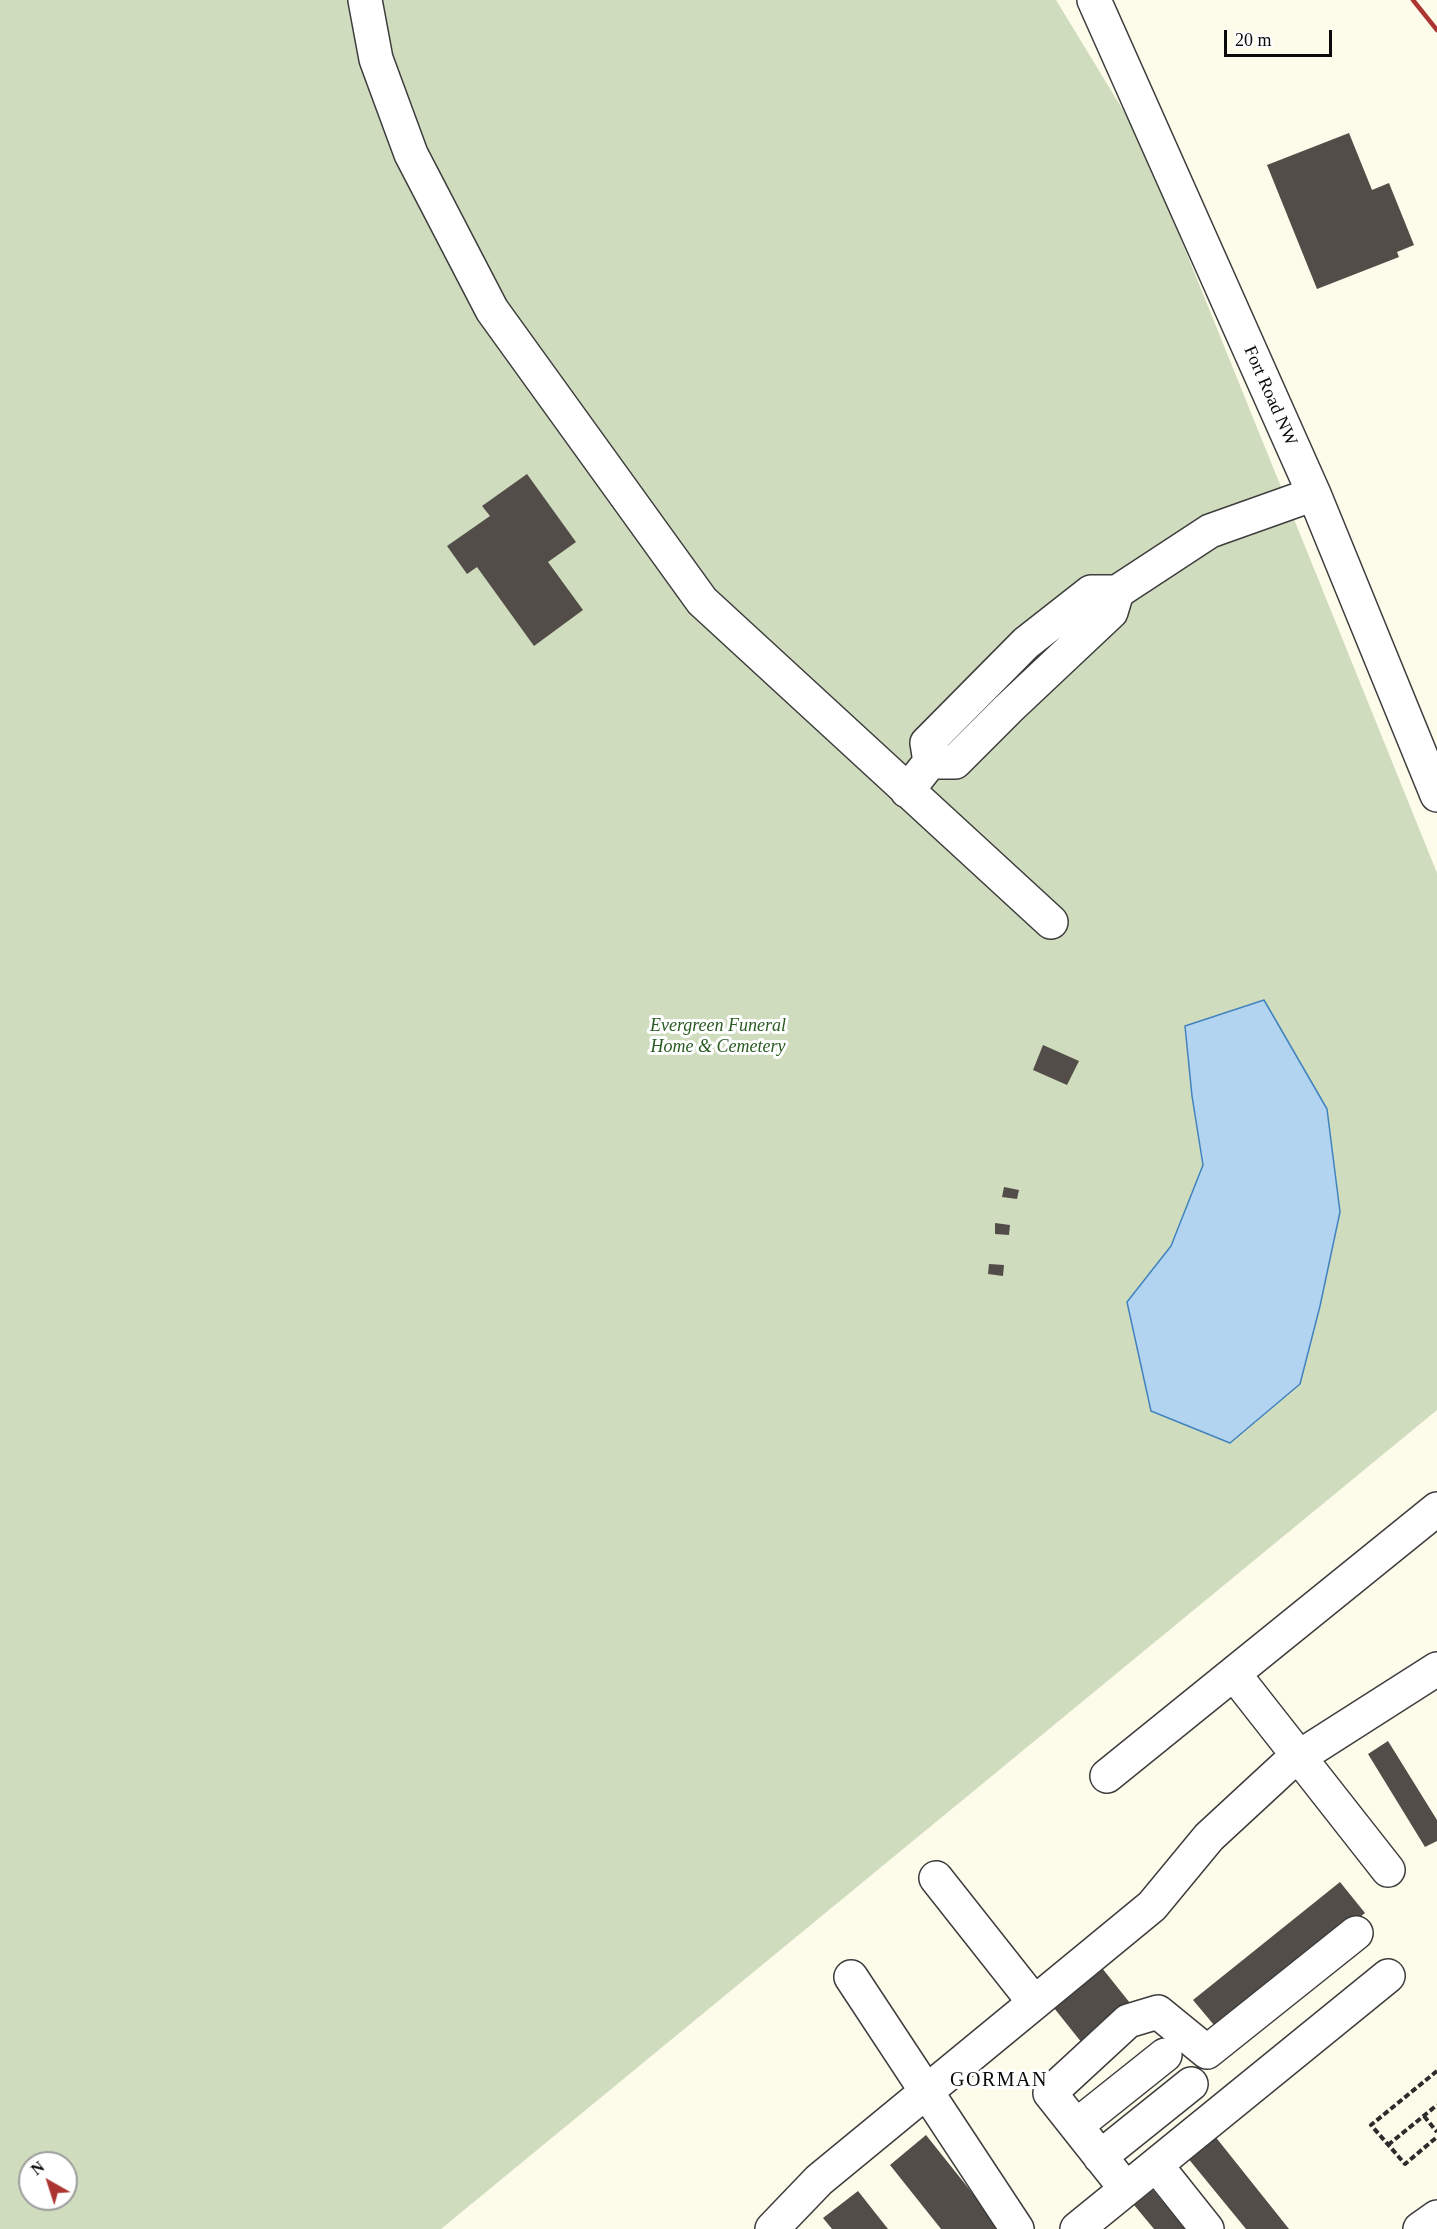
<!DOCTYPE html>
<style>
body{margin:0}
#map{position:relative;width:1437px;height:2229px;overflow:hidden;background:#fdfbea;font-family:"Times New Roman",serif}
canvas{display:block}
.north{position:absolute;left:18px;top:2151px;width:60px;height:60px;box-sizing:border-box;background:#fff;border:2px solid #9d9d9d;border-radius:50%;rotate:321deg;font-size:16px;font-weight:700;line-height:24px;text-align:center;color:#0a0a0a}
.north::after{content:'';display:block;margin:auto;width:21px;height:27px;background:#ac3531;clip-path:polygon(50% 0,100% 100%,50% 72%,0 100%)}
.scale{position:absolute;left:1224px;top:30px;width:108px;height:27px;box-sizing:border-box;border:3px solid #0a0a0a;border-top:0;padding-left:8px;font-size:18px;line-height:21px;white-space:nowrap;color:#0a0a0a;-webkit-text-stroke:4px #fff;paint-order:stroke}
</style>
<div id="map">
<canvas width="1437" height="2229"></canvas>
<div class="north">N</div>
<div class="scale">20 m</div>
</div>
<script>
const c = document.querySelector('canvas').getContext('2d');
c.lineJoin = 'round';
function fill(path, color) {
  c.fillStyle = color;
  c.fill(path, 'evenodd');
}
function trace(path, color, width, dash) {
  c.strokeStyle = color;
  c.lineWidth = width;
  c.lineCap = dash ? 'butt' : 'round';
  c.setLineDash(dash || []);
  c.stroke(path);
}
function label(font, color, halo, rows, align = 'center') {
  c.font = font + ' "Times New Roman",serif';
  c.lineWidth = 6;
  c.setLineDash([]);
  c.textBaseline = 'middle';
  c.strokeStyle = halo;
  c.fillStyle = color;
  for (const [text, x, y, turn = 0] of rows) {
    c.save();
    c.translate(x, y);
    c.rotate((+turn || 0) * Math.PI / 180);
    c.textAlign = isNaN(turn) ? turn : align;
    if (halo) c.strokeText(text, 0, 0);
    c.fillText(text, 0, 0);
    c.restore();
  }
}
fill(new Path2D(`
 M 0,0 L 1056,0 L 1140,138 L 1437,873 L 1437,1410 L 441,2229 L 0,2229 ZM 30,2163 L 66,2163 L 66,2199 L 30,2199 Z`), '#d0dcbe');
const water = new Path2D(`
 M 1264,1000 L 1327,1109 L 1340,1212 L 1320,1306 L 1300,1384 L 1230,1443 L 1151,1411 L 1127,1302 L 1171,1246 L 1203,1165 L 1192,1096 L 1185,1026 Z`);
fill(water, '#b3d4f0');
trace(water, '#4183bf', 1.5);
fill(new Path2D(`
 M 1349,133 L 1372,190 L 1389,183 L 1414,245 L 1397,252 L 1399,257 L 1317,289 L 1267,165 Z
 M 527,474 L 576,542 L 548,562 L 583,610 L 534,646 L 477,567 L 467,574 L 447,546 L 490,516 L 482,506 Z
 M 1043,1045 L 1079,1061 L 1067,1085 L 1033,1070 Z
 M 1004,1187 L 1019,1190 L 1017,1199 L 1002,1197 Z
 M 995,1223 L 1010,1225 L 1009,1235 L 995,1234 Z
 M 989,1264 L 1004,1265 L 1003,1276 L 988,1274 Z
 M 1388,1741 L 1437,1820 L 1437,1841 L 1425,1847 L 1368,1754 Z
 M 1340,1882 L 1365,1913 L 1219,2031 L 1193,2000 Z
 M 1102,1968 L 1130,2003 L 1082,2043 L 1054,2008 Z
 M 926,2135 L 1001,2229 L 941,2229 L 890,2165 Z
 M 1214,2135 L 1289,2229 L 1246,2229 L 1187,2157 Z
 M 1153,2190 L 1185,2229 L 1154,2229 L 1134,2205 Z
 M 858,2191 L 888,2229 L 832,2229 L 823,2218 Z`), '#524d48');
const minor = new Path2D(`
 M 365,0 L 376,59 L 411,154 L 492,310 L 702,601 L 1051,922
 M 1094,0 L 1314,494 L 1437,795
 M 1117,592 L 1210,531 L 1314,494
 M 907,791 L 930,762 L 927,743 L 1026,643 L 1091,592 L 1117,592 L 1111,612 L 1008,709 L 955,762 L 930,762
 M 1234,1674 L 1388,1870
 M 1107,1776 L 1437,1509
 M 936,1878 L 1034,2002
 M 851,1977 L 1017,2229
 M 1076,2126 L 1165,2055
 M 1100,2157 L 1191,2084
 M 1156,2165 L 1207,2229
 M 1126,2189 L 1050,2093 L 1128,2021 L 1158,2012 L 1207,2052 L 1356,1933
 M 772,2229 L 819,2180 L 1152,1906 L 1209,1837 L 1288,1764 L 1437,1669
 M 1077,2229 L 1388,1976
 M 1420,2229 L 1437,2217`);
trace(minor, '#3d3d3d', 36);
trace(new Path2D(`
 M 1437,2071 L 1371,2125 L 1405,2164 L 1437,2137
 M 1424,2116 L 1437,2132
 M 1388,2145 L 1437,2105`), '#2c2c2c', 4, [6, 3]);
trace(minor, '#fff', 33);
trace(new Path2D(`
 M 1413,0 L 1437,30`), '#ac3531', 4.5);
label('18px', '#0a0a0a', '#fff', [
 ["Fort Road NW",1270,396,66]
]);
label('italic 18px', '#295b22', '#fff', [
 ["Evergreen Funeral",718,1026],
 ["Home & Cemetery",718,1047]
]);
c.letterSpacing = '1.5px';
label('20px', '#0a0a0a', '#fff', [
 ["GORMAN",999,2081]
]);
c.letterSpacing = '0px';
</script>
